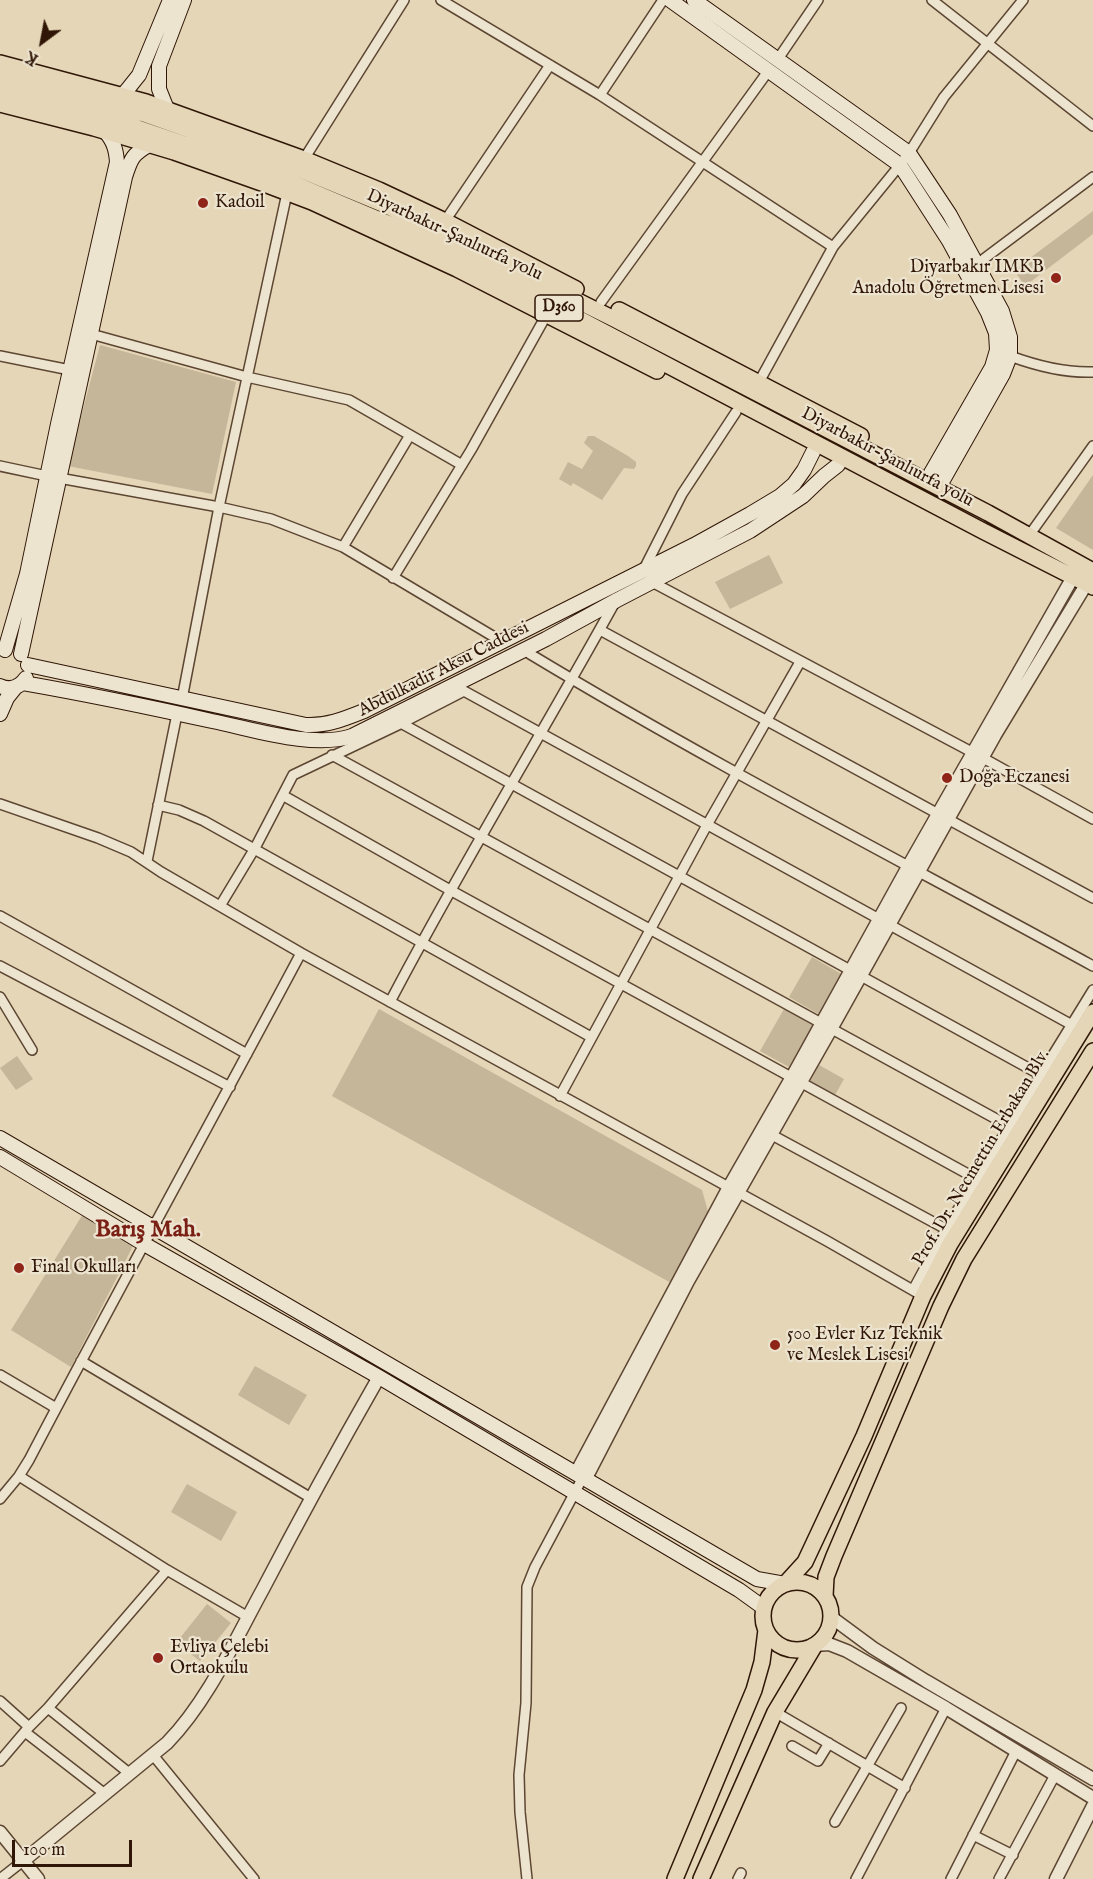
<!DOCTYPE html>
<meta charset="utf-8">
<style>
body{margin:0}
#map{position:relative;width:1093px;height:1879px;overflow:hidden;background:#e4d6b7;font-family:"IM FELL English",serif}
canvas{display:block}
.north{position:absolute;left:12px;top:12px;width:60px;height:60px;-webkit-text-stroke:4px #ede4d0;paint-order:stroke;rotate:212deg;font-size:16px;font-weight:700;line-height:24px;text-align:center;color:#301606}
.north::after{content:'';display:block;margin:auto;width:21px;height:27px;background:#301606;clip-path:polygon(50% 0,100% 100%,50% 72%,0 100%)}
.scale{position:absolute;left:12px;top:1840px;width:120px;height:27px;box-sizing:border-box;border:3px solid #301606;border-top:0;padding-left:8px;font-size:18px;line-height:21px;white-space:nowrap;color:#301606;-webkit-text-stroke:4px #ede4d0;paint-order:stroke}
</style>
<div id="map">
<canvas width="1093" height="1879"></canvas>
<div class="north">K</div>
<div class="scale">100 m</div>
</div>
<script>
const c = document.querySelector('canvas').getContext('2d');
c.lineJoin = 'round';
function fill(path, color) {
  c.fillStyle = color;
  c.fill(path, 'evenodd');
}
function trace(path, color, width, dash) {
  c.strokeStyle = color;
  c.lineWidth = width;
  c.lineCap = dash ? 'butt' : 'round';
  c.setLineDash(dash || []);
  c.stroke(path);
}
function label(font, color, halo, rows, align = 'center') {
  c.font = font + ' "IM FELL English",serif';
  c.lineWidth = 4.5;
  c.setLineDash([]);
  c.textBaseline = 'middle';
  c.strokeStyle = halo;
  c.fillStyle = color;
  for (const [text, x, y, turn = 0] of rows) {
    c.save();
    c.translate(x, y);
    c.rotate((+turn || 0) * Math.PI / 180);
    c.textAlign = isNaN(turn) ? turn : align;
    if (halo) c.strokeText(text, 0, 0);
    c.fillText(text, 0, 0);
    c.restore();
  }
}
fill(new Path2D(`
 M 1093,211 L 1093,234 L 1025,286 L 1014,270 Z
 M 100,345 L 236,382 L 212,494 L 68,466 Z
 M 588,436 L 594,436 L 628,456 L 636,462 L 636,466 L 634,469 L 624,468 L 602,500 L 573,483 L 571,486 L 559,479 L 568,462 L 582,469 L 593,451 L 584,443 Z
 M 1093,475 L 1093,550 L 1056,528 Z
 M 769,555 L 783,583 L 730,609 L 715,582 Z
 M 812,957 L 843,975 L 820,1015 L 789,997 Z
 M 379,1009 L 702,1190 L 709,1215 L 673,1284 L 332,1096 Z
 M 784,1009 L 813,1025 L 789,1067 L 760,1051 Z
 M 17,1056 L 33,1079 L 16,1090 L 0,1068 Z
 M 819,1065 L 844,1079 L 835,1095 L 810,1082 Z
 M 83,1214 L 133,1246 L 71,1367 L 11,1330 Z
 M 255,1366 L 307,1395 L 289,1425 L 238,1395 Z
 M 187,1484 L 237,1512 L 221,1541 L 171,1512 Z
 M 207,1604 L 231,1623 L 200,1661 L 176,1643 Z`), '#c5b599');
const minor = new Path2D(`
 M 441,0 L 600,95 L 833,247
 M 932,0 L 1093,126
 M 778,59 L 818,0
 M 600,95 L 663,0
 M 304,159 L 404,0
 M 287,193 L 219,507 L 271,519 L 343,547 L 501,641
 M 445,221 L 550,65
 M 977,264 L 1093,177
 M 601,302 L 769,70
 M 91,334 L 247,377 L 349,400 L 462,465
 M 0,356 L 70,370
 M 1010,356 C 1037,366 1064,373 1093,372
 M 759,382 L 833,247 L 895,171 L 909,153 L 944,97 L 1023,0
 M 0,466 L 47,476
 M 59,478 L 219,507 L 182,699
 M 1028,537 L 1093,446
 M 343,547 L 410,435
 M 644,569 L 682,494 L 736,412
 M 393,578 L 471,450 L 547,314
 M 652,582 L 983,758 L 1093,819
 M 600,630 L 1093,898
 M 525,650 L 530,654 C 714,765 905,863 1093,966
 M 399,722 L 1041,1075
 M 332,755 L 1009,1126
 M 284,796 L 450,890 L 977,1179
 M 0,804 L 98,838 L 131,852 L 161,872 L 301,953 L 827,1241 L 923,1296
 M 158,805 L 179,810 L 204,821 L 591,1037
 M 147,861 L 177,714
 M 220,906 L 255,848 L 293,775 L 400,724 L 464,691 L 1072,1025
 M 0,916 L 247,1054
 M 0,966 L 230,1087
 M 0,997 L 32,1050
 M 390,1002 C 461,866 541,736 615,602
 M 560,1096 L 707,825 L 800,662
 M 772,1135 L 946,1229
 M 913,1290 L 946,1229 L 1093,990
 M 81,1361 L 311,1498
 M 0,1375 L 56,1408
 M 19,1476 L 167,1570 L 248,1617
 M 0,1499 L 19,1476 L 29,1460 C 118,1290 211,1122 301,953
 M 0,1701 L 29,1727
 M 48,1708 L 129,1773
 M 775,1712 L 905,1788
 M 25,1732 L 105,1794
 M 792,1746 L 818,1761 L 829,1743
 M 153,1755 L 254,1879
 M 0,1761 L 29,1727 L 48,1708 L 167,1570
 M 835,1822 L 901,1708
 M 973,1835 L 1013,1855
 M 0,1879 L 23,1861
 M 527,1879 L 520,1812 L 519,1775 L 526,1703 L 527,1587 L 535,1567 L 583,1477
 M 738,1879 L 741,1873
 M 856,1879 L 946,1708
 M 951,1879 L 1016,1751
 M 999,1879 L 1055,1775`);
const tertiary = new Path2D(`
 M 576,1473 L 729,1187 L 792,1077 L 909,865 L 1073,577
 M 586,1478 L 688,1281 L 831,1029 L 995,735 L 1087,583
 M 831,1617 L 873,1648 L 926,1681 L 1093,1779
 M 815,1645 L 829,1644 L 847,1651 L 946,1708 L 1093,1798
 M 0,1832 L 38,1879
 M 23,1861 L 167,1743 C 208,1701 235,1640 263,1589 C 300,1518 339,1447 379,1377
 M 1056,1879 L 1093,1806`);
const secondary = new Path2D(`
 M 670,0 L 900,165 L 949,241 L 988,313 L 996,333 L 997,350 L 992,367 L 931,473
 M 694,0 L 909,153 L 950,215 L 1002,311 L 1010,337 L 1010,356 L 1003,374 L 943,480
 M 123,95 L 139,75 L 170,0
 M 167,109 L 159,89 L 159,66 L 184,0
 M 5,650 L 27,574 L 58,424 L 117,162 C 116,148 113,141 105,131
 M 21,654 L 125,177 C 131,158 133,154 149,145
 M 28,665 L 306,725 C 327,726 344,719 364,711 L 694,545 L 750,514 L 780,496 L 794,484 L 804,470 L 813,452
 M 23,683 C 86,694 149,707 212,721 C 253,729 312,749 352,736 L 546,639 L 617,600 L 750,531 L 803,496 L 824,476 L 838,465
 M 0,686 C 11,691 20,687 26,678
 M 0,714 L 7,698 L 15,688
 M 0,1138 L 757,1579 L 785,1584
 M 0,1157 L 144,1244 L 379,1377 L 739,1590 L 764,1608`);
const primary = new Path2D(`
 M763 1616a34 34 0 1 1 68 0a34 34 0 1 1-68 0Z
 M 785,1584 L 805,1562 L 864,1436 L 923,1296 L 950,1244 L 1093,1012
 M 825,1596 L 826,1577 L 834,1556 L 941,1306 L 964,1259 L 1093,1051
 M 675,1879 L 754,1690 L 762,1662 L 766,1630
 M 701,1879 L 775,1712 L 815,1645`);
const trunk = new Path2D(`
 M 0,63 L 146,102 L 304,159 L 379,190 L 445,221 L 576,289
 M 0,77 L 144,114 L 286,164 L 385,205 L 614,319 L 988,513 L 1093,571
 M 0,89 L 109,118 L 170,139 L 271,174 L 413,234 L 513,284 L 983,531 L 1093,587
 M 0,104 L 94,128 L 174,152 L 267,185 L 312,202 L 457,269 L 657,371
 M 619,310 L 861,436`);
trace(minor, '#5d4632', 12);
trace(tertiary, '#5d4632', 15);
trace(secondary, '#301606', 16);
trace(primary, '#301606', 18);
trace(trunk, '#301606', 18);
trace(minor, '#ede4d0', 9);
trace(tertiary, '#ede4d0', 12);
trace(secondary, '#ede4d0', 14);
trace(primary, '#e4d6b7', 15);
trace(trunk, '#e4d6b7', 15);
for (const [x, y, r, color] of [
 [203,203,6,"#8f2418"],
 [1056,278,6,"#8f2418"],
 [947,778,6,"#8f2418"],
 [19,1268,6,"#8f2418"],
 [775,1345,6,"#8f2418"],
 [158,1658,6,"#8f2418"]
]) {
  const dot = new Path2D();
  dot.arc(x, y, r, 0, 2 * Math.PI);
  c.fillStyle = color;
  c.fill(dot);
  trace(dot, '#ede4d0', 2);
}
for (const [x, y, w] of [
 [559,308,48]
]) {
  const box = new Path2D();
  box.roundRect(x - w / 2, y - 13, w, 26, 4.5);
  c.fillStyle = '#ede4d0';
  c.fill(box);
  trace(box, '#301606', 1.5);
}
label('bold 16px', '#301606', null, [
 ["D360",559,308]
]);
label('18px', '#301606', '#ede4d0', [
 ["Kadoil",215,203],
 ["Diyarbakır IMKB",1044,268,"right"],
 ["Anadolu Öğretmen Lisesi",1044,289,"right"],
 ["Doğa Eczanesi",959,778],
 ["Final Okulları",31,1268],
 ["500 Evler Kız Teknik",787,1335],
 ["ve Meslek Lisesi",787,1356],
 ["Evliya Çelebi",170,1648],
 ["Ortaokulu",170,1669]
], 'left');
label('18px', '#301606', '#ede4d0', [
 ["Diyarbakır-Şanlıurfa yolu",454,236,25],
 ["Diyarbakır-Şanlıurfa yolu",887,458,28],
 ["Abdulkadir Aksu Caddesi",444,670,-27],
 ["Prof. Dr. Necmettin Erbakan Blv.",982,1158,-59]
]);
label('bold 24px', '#7a1f14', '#ede4d0', [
 ["Barış Mah.",148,1231]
]);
</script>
